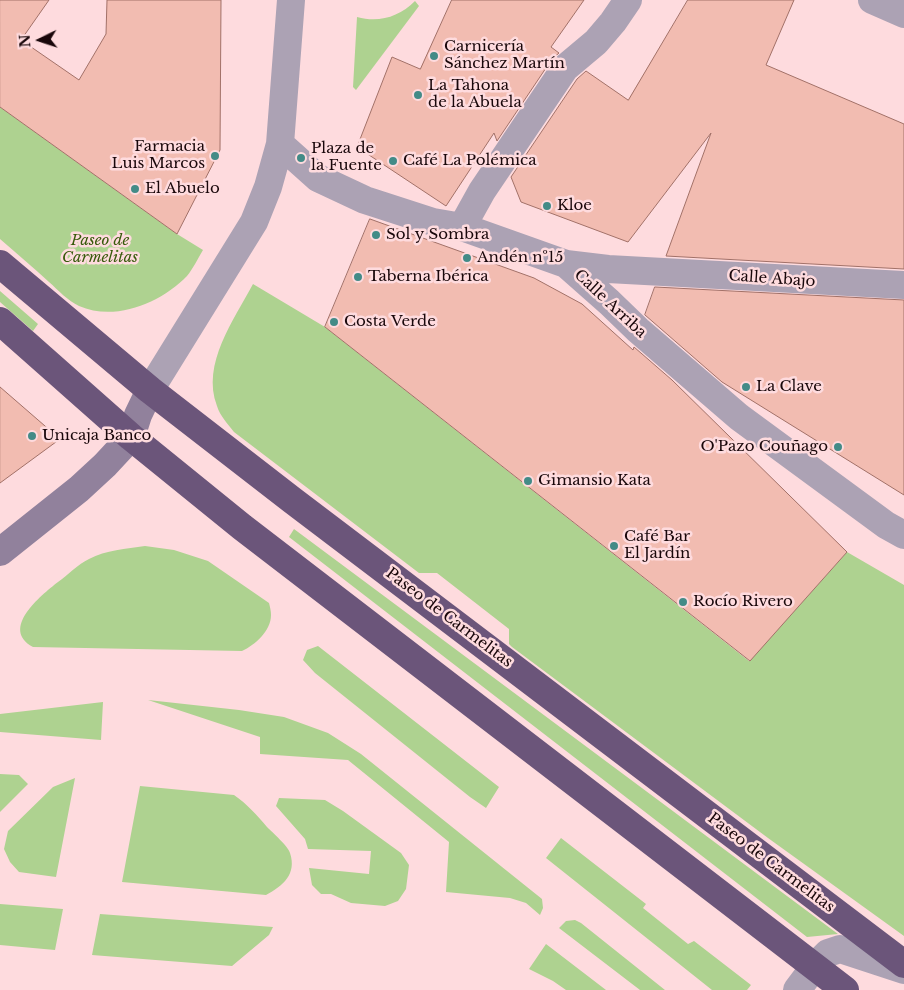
<!DOCTYPE html>
<meta charset="utf-8">
<style>
body{margin:0}
#map{position:relative;width:904px;height:990px;overflow:hidden;background:#fedbde;font-family:"Libre Baskerville",serif}
canvas{display:block}
.north{position:absolute;left:15px;top:15px;width:50px;height:50px;-webkit-text-stroke:4px #fedbde;paint-order:stroke;rotate:266deg;font-size:14px;font-weight:700;line-height:20px;text-align:center;color:#19070a}
.north::after{content:'';display:block;margin:auto;width:18px;height:22px;background:#19070a;clip-path:polygon(50% 0,100% 100%,50% 72%,0 100%)}
</style>
<div id="map">
<canvas width="904" height="990"></canvas>
<div class="north">N</div>
</div>
<script>
const c = document.querySelector('canvas').getContext('2d');
c.lineJoin = 'round';
function fill(path, color) {
  c.fillStyle = color;
  c.fill(path, 'evenodd');
}
function trace(path, color, width, dash) {
  c.strokeStyle = color;
  c.lineWidth = width;
  c.lineCap = dash ? 'butt' : 'round';
  c.setLineDash(dash || []);
  c.stroke(path);
}
function label(font, color, halo, rows, align = 'center') {
  c.font = font + ' "Libre Baskerville",serif';
  c.lineWidth = 5;
  c.setLineDash([]);
  c.textBaseline = 'middle';
  c.strokeStyle = halo;
  c.fillStyle = color;
  for (const [text, x, y, turn = 0] of rows) {
    c.save();
    c.translate(x, y);
    c.rotate((+turn || 0) * Math.PI / 180);
    c.textAlign = isNaN(turn) ? turn : align;
    if (halo) c.strokeText(text, 0, 0);
    c.fillText(text, 0, 0);
    c.restore();
  }
}
fill(new Path2D(`
 M 415,1 L 419,6 L 356,90 L 353,87 L 357,17 C 379,23 399,17 415,1 Z
 M 0,107 L 177,234 L 203,250 C 198,258 193,269 187,276 C 161,303 115,322 79,306 C 68,301 58,290 49,282 C 33,267 16,253 0,239 Z
 M 253,284 L 325,327 L 749,661 L 847,552 L 904,585 L 904,936 L 768,838 L 512,647 L 509,644 L 509,629 L 437,573 L 419,573 L 234,432 C 228,424 220,416 217,406 C 201,364 234,320 253,284 Z
 M 0,291 L 38,324 L 33,331 L 0,302 Z
 M 294,529 L 838,934 L 807,937 L 289,537 Z
 M 145,546 L 174,550 L 208,561 L 269,603 C 270,607 271,611 271,615 C 271,631 255,645 242,651 L 33,647 C 0,629 40,596 58,582 C 68,575 78,564 89,559 C 106,550 126,549 145,546 Z
 M 318,646 L 499,787 L 486,808 L 470,797 L 315,673 L 303,660 L 307,650 Z
 M 148,700 L 239,710 L 284,717 L 328,733 L 361,754 L 542,899 L 543,908 L 540,915 L 526,903 L 510,898 L 446,892 L 449,842 L 348,760 L 260,754 L 260,737 Z
 M 103,702 L 101,740 L 0,732 L 0,714 Z
 M 0,774 L 19,775 L 28,784 L 0,812 Z
 M 75,778 L 56,877 L 19,872 L 10,862 L 4,849 L 8,831 L 53,787 Z
 M 140,786 L 234,795 C 247,804 257,815 267,827 C 273,833 288,846 290,853 C 297,874 283,886 266,895 L 122,882 Z
 M 279,798 L 325,800 L 343,811 L 401,853 L 409,865 L 406,889 L 398,901 L 385,906 L 351,903 L 331,894 L 321,894 L 312,885 L 309,868 L 369,874 L 371,851 L 308,849 L 305,839 L 276,806 Z
 M 561,838 L 646,904 L 643,908 L 688,944 L 694,941 L 751,985 L 747,990 L 712,990 L 546,858 Z
 M 0,904 L 63,909 L 55,950 L 0,945 Z
 M 100,914 L 273,927 L 269,935 L 232,966 L 92,955 Z
 M 575,920 L 581,923 L 665,990 L 640,990 L 559,928 L 566,921 Z
 M 546,944 L 606,990 L 566,990 L 553,981 L 529,969 Z`), '#aed290');
const building = new Path2D(`
 M 0,0 L 49,0 L 21,40 L 79,80 L 106,34 L 107,0 L 221,0 L 220,150 L 177,234 L 0,107 Z
 M 452,0 L 584,0 L 551,47 L 559,53 L 552,59 L 497,141 L 494,133 L 446,206 L 357,147 L 392,57 L 420,69 Z
 M 688,0 L 794,0 L 766,65 L 904,124 L 904,269 L 666,256 L 711,133 L 628,242 L 521,202 L 511,177 L 577,79 L 586,71 L 628,100 Z
 M 370,219 L 534,278 L 582,304 L 633,350 L 634,347 L 672,380 L 847,552 L 750,661 L 325,327 Z
 M 655,287 L 904,300 L 904,495 L 722,382 L 645,315 Z
 M 0,387 L 60,439 L 0,483 Z`);
fill(building, '#f2bcb1');
trace(building, '#a27168', 1);
trace(new Path2D(`
 M 872,0 L 904,14
 M 280,144 L 318,178 L 365,200 L 433,222 L 462,227 L 566,264 L 609,302 L 638,330 L 739,417 L 886,525 L 904,535
 M 462,227 L 482,191 L 565,68 L 596,42 L 613,22 L 628,0
 M 566,264 L 608,269 L 904,285
 M 150,390 L 254,222 L 268,187 L 280,144 L 291,0
 M 797,990 L 815,966 L 828,953 L 840,949 L 904,970`), '#aca2b4', 28);
trace(new Path2D(`
 M 0,552 L 79,489 L 105,465 L 131,437 L 138,415 L 150,390`), '#91819c', 28);
trace(new Path2D(`
 M 0,264 L 150,390 L 292,500 L 904,964
 M 0,321 L 131,437 L 242,527 L 845,990`), '#6b557a', 28);
for (const [x, y, r, color] of [
 [434,56,5,"#438b87"],
 [418,95,5,"#438b87"],
 [215,156,5,"#438b87"],
 [301,158,5,"#438b87"],
 [393,161,5,"#438b87"],
 [135,189,5,"#438b87"],
 [547,206,5,"#438b87"],
 [376,235,5,"#438b87"],
 [467,258,5,"#438b87"],
 [358,277,5,"#438b87"],
 [334,322,5,"#438b87"],
 [746,387,5,"#438b87"],
 [32,436,5,"#438b87"],
 [838,447,5,"#438b87"],
 [528,481,5,"#438b87"],
 [614,546,5,"#438b87"],
 [683,602,5,"#438b87"]
]) {
  const dot = new Path2D();
  dot.arc(x, y, r, 0, 2 * Math.PI);
  c.fillStyle = color;
  c.fill(dot);
  trace(dot, '#fedbde', 2);
}
label('15px', '#19070a', '#fedbde', [
 ["Carnicería",444,47],
 ["Sánchez Martín",444,64],
 ["La Tahona",428,86],
 ["de la Abuela",428,103],
 ["Farmacia",205,147,"right"],
 ["Luis Marcos",205,164,"right"],
 ["Plaza de",311,149],
 ["la Fuente",311,166],
 ["Café La Polémica",403,161],
 ["El Abuelo",145,189],
 ["Kloe",557,206],
 ["Sol y Sombra",386,235],
 ["Andén nº15",477,258],
 ["Taberna Ibérica",368,277],
 ["Costa Verde",344,322],
 ["La Clave",756,387],
 ["Unicaja Banco",42,436],
 ["O'Pazo Couñago",828,447,"right"],
 ["Gimansio Kata",538,481],
 ["Café Bar",624,537],
 ["El Jardín",624,554],
 ["Rocío Rivero",693,602]
], 'left');
label('italic 15px', '#375a0a', '#fedbde', [
 ["Paseo de",100,241],
 ["Carmelitas",100,258]
]);
label('15px', '#19070a', '#fedbde', [
 ["Calle Abajo",772,279,4],
 ["Calle Arriba",610,304,43],
 ["Paseo de Carmelitas",449,618,37],
 ["Paseo de Carmelitas",771,863,37]
]);
</script>
